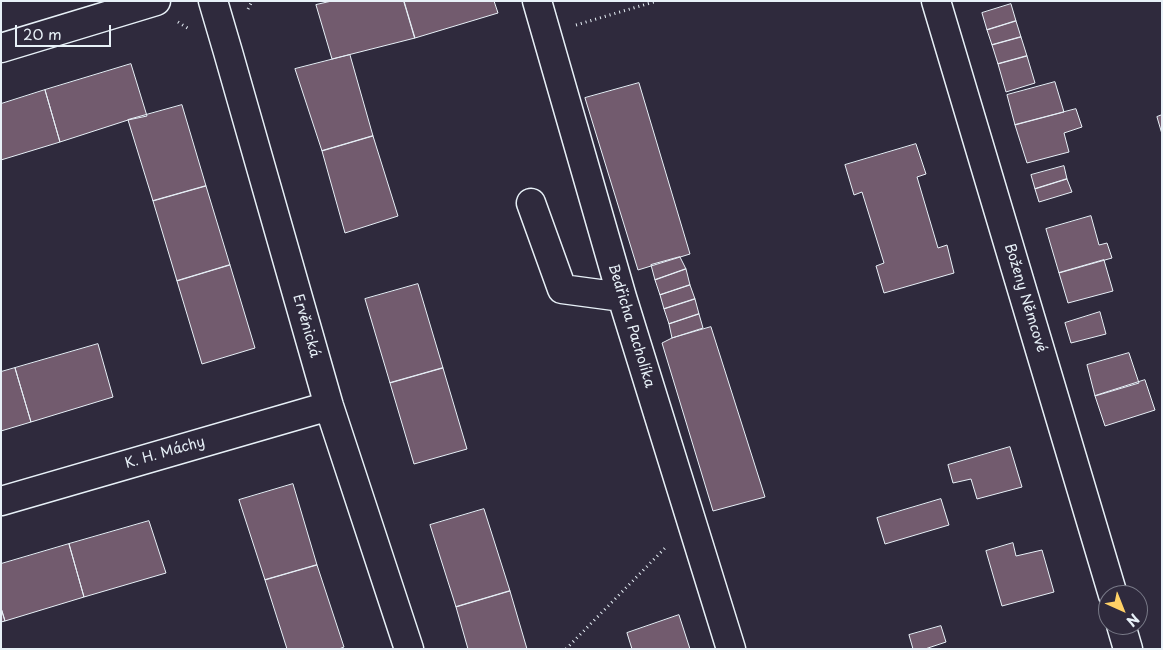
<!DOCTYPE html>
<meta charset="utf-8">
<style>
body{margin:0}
#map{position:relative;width:1163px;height:650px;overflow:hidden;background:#2f2a3d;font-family:"Playpen Sans",sans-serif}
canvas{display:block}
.frame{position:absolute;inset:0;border:2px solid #e8f1f8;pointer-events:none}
.north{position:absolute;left:1098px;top:585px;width:50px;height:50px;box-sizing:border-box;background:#2f2a3d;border:1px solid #797a88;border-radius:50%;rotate:136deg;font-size:14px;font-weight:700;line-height:20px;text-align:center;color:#e8f1f8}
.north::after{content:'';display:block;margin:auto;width:18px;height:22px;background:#ffd166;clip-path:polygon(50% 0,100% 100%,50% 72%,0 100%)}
.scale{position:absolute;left:15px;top:25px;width:96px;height:22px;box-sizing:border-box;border:2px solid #e8f1f8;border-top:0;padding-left:6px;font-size:15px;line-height:18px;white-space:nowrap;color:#e8f1f8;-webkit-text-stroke:4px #2f2a3d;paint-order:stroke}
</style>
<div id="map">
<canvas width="1163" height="650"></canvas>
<div class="frame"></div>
<div class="north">N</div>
<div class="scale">20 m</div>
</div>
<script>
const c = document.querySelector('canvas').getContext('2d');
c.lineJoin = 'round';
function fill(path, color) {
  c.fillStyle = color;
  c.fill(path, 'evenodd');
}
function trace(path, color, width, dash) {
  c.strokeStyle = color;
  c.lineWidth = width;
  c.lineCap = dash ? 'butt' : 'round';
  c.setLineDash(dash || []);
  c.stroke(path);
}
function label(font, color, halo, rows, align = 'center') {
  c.font = font + ' "Playpen Sans",sans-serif';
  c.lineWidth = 4.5;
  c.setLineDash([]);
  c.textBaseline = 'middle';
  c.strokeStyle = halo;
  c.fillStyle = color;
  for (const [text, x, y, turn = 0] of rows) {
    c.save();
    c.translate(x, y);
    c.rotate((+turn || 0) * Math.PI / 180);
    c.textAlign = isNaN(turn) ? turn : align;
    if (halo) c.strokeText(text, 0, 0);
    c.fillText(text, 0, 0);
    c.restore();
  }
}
const building = new Path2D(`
 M 332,1 L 404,1 L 415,38 L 332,59 L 316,5 Z
 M 404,1 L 494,1 L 498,13 L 415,38 Z
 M 1011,4 L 1016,21 L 987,30 L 982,13 Z
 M 1016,21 L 1021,37 L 992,45 L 987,30 Z
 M 1021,37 L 1027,56 L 998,64 L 992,45 Z
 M 350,55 L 373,136 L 322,151 L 295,69 Z
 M 1027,56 L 1035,83 L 1006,92 L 998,64 Z
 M 131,64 L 147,116 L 128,120 L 60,142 L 45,90 Z
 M 1055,82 L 1064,112 L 1015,125 L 1007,95 Z
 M 639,83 L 690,254 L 638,270 L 585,98 Z
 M 45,90 L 60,142 L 1,160 L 1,104 Z
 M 182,105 L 206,186 L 153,201 L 128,120 Z
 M 1076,109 L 1082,127 L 1064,133 L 1069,152 L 1027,163 L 1015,125 Z
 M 1162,115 L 1162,134 L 1157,117 Z
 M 373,136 L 398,216 L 345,233 L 322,151 Z
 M 916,144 L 926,174 L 917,177 L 938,248 L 947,245 L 954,273 L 884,293 L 876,266 L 884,263 L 862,192 L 854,195 L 845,165 Z
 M 1064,166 L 1067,179 L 1035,189 L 1031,175 Z
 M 1067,179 L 1072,192 L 1039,202 L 1035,189 Z
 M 206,186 L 230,265 L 177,281 L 153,201 Z
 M 1091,216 L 1099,245 L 1107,243 L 1112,258 L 1059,273 L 1046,229 Z
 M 680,257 L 686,269 L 655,280 L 651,265 Z
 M 1104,260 L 1113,291 L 1068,303 L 1059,273 Z
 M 230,265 L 255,348 L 202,364 L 177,281 Z
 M 686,269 L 690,285 L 660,295 L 655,280 Z
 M 418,284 L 443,368 L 390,383 L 365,299 Z
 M 690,285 L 695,299 L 664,309 L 660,295 Z
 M 695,299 L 699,314 L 669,324 L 664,309 Z
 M 1100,312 L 1106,334 L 1071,343 L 1065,323 Z
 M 699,314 L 703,328 L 672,338 L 669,324 Z
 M 711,327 L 765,497 L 713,511 L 662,343 L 672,338 Z
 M 98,344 L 113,397 L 31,422 L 15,368 Z
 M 1129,353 L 1139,383 L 1095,396 L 1087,365 Z
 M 15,368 L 31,422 L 1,431 L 1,372 Z
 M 443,368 L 467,449 L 414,464 L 390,383 Z
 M 1145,380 L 1155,410 L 1105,426 L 1095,396 Z
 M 1010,447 L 1022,487 L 977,499 L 971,479 L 953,483 L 948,465 Z
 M 293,484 L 317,565 L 265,580 L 239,500 Z
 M 941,499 L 949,525 L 885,544 L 877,518 Z
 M 484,509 L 510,591 L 456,607 L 430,525 Z
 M 149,521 L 166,573 L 84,597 L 69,544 Z
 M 1013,543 L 1016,556 L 1042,550 L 1054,592 L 1002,606 L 986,551 Z
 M 69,544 L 84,597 L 5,621 L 1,608 L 1,564 Z
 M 317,565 L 344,647 L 339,649 L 287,649 L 265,580 Z
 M 510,591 L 527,649 L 468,649 L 456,607 Z
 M 1,608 L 5,621 L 1,622 Z
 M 679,615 L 690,649 L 632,649 L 627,633 Z
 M 941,626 L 946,642 L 925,649 L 913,649 L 909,635 Z`);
fill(building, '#725b6e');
trace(building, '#e8f1f8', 1);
const minor = new Path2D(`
 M 213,1 L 228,52 L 329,406 L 409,649
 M 537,1 L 622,297 L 731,649
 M 936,1 L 1113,595
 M 1,48 L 156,1
 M 531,203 L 562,289 L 622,297
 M 1,501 L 329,406
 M 1121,625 L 1128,649`);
trace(minor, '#e8f1f8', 31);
trace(new Path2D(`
 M 248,9 L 252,1
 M 178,22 L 189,29
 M 576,25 L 657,1
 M 566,649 L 667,546`), '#e8f1f8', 3, [1, 4]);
trace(minor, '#2f2a3d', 28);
label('14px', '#e8f1f8', '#2f2a3d', [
 ["Boženy Němcové",1025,298,73],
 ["Ervěnická",306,326,74],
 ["Bedřicha Pacholíka",631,326,73],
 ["K. H. Máchy",165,453,-16]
]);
</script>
